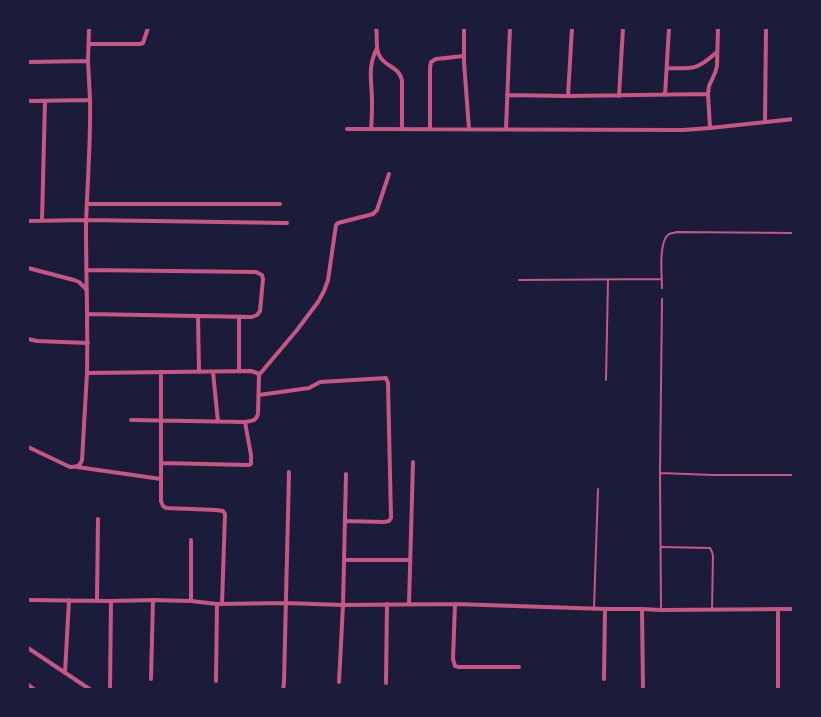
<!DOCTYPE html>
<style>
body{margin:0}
#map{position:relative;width:821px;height:717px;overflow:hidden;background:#1b1b3a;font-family:"Alegreya Sans",sans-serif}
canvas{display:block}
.frame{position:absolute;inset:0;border:29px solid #1b1b3a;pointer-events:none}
</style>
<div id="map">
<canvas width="821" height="717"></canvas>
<div class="frame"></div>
</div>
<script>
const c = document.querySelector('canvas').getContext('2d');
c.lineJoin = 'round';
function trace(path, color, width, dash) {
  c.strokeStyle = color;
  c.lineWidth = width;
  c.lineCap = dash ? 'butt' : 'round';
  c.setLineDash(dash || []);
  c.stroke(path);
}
trace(new Path2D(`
 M 519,280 L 662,279
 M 662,288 C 662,276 658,241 669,234 C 671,233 674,233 677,232 L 794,233
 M 606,380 L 608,280
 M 660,473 L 713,475 L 794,475
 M 662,547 L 710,548 L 712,552 L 713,556 L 712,610
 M 594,608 L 598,489
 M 661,610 L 660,473 L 662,299`), '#c65784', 2);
trace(new Path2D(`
 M 89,28 L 88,61 L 90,100
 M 376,28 C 378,36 375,47 379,55 C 385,68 399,65 402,81 L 402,129
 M 464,28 L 464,62 L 469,129
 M 572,28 L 568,96 L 708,94
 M 89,44 L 140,44 L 143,43 L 148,28
 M 28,62 L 88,61
 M 667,68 C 693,69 697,70 717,52
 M 507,95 L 568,96
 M 665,95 L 669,28
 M 619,96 L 623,28
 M 28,101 L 90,100 C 91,142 87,185 86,227 C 86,276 88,324 87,373 L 251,371 L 257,373 L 259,375 L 258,414 C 256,421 252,421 245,422 L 131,420
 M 765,122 L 766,28
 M 710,128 L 708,94 L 709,86 L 715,73 L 717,66 L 718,28
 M 347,129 L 683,130 L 710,128 L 794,119
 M 371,129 C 372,120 372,111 372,102 C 372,81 367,68 377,48
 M 430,129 L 430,68 L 431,62 L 436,59 L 464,56
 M 506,129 L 510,28
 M 87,204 L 280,204
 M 28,221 L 87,220 L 287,223
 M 42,221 L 45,101
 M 28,268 L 74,280 L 79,282 L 87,290
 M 87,270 L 256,272 L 262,275 L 263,279 L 260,311 L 257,315 L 252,317 L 88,314
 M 198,316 L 199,372
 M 28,339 L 37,341 L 88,343
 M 239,371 L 239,317
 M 161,372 L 161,501 L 163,506 L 166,508 L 216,510 L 223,511 L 225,514 L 222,604
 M 213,372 L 218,422
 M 259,375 L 297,330 L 318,302 L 324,291 L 328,280 L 336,225 L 338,223 L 373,214 L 377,210 L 389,174
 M 259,395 L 309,388 L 320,382 L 386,378 L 388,383 L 391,518 L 389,521 L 384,522 L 345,521
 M 28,447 L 70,467 C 77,467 80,466 82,460 L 87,373
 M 161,463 L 249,465 L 251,464 L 251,455 L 245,422
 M 77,467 L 161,479
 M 344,560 L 410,560
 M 28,600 L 111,601 L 153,600 L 191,601 L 217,604 L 285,603 L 343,605 L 455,604 L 605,609 L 642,609 L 661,610 L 794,609
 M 97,600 L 98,519
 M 191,601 L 191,540
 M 409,604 L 413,462
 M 455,604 L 453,659 L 455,666 L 459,667 L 519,667
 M 642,609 L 643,690
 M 28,648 L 91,690
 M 65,673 L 69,600
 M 151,679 L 153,600
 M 604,679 L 605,609
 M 216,681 L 217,604
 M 339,682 L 343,605 L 346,474
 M 386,683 L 387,604
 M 28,685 L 35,690
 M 110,690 L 111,601
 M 283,690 L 284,682 L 289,472
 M 778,690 L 778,609`), '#c65784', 4);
</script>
